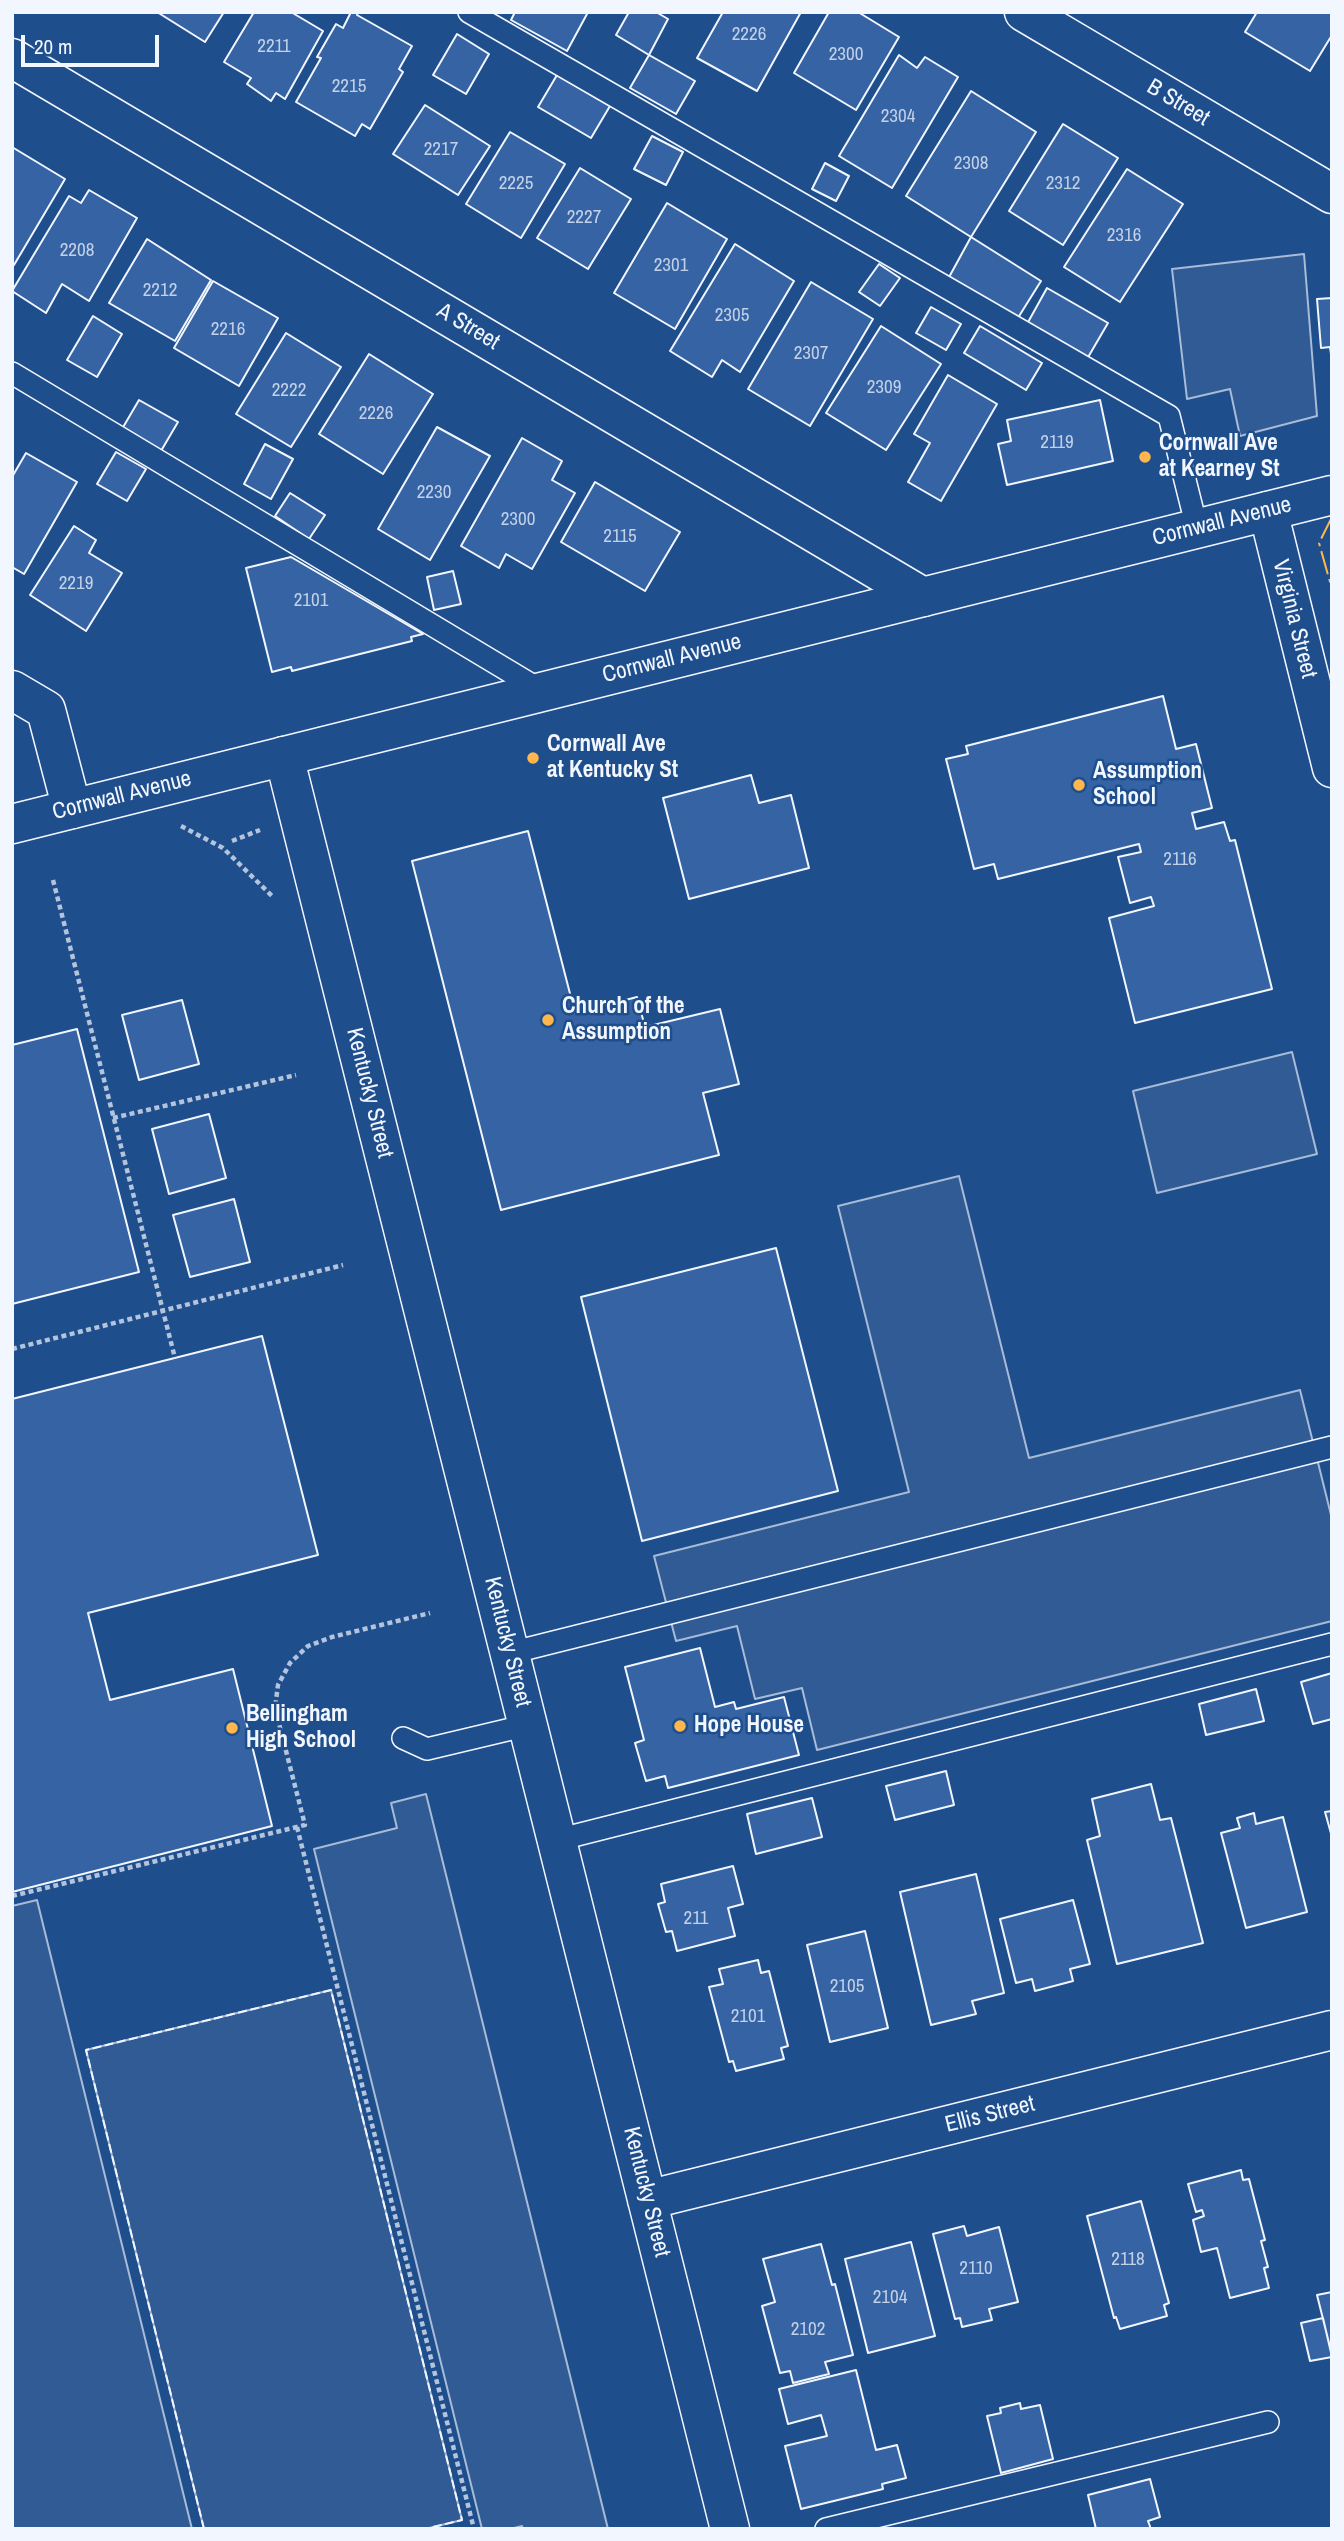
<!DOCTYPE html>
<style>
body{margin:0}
#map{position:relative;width:1344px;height:2541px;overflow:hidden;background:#1f4e8c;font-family:"Archivo Narrow",sans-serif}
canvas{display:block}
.frame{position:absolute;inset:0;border:14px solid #f2f6ff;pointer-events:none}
.scale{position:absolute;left:21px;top:35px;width:138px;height:32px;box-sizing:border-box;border:4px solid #f2f6ff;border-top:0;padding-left:9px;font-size:21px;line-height:24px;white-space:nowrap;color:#f2f6ff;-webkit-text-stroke:5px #1f4e8c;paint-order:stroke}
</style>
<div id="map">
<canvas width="1344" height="2541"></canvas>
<div class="frame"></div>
<div class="scale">20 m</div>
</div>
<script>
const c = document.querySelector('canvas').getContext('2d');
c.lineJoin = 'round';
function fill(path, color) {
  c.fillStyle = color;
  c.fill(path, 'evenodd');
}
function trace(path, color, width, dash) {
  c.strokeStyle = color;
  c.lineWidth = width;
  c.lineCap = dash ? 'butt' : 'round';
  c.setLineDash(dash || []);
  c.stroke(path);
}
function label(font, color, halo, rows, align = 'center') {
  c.font = font + ' "Archivo Narrow",sans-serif';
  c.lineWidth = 5;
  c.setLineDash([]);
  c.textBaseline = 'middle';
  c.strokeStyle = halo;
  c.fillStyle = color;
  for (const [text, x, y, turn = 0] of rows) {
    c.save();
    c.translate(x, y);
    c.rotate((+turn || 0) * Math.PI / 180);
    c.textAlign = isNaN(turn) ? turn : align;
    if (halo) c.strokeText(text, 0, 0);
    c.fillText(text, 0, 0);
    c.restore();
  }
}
const built = new Path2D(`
 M 1304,254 L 1317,416 L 1240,436 L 1230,389 L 1187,399 L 1172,269 Z
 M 1292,1052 L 1317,1154 L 1157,1193 L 1133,1091 Z
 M 959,1176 L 1029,1458 L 1300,1390 L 1332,1519 L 1332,1621 L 817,1750 L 802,1688 L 755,1699 L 737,1626 L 676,1641 L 654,1556 L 909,1492 L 838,1206 Z
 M 426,1794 L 608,2529 L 523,2529 L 522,2526 L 510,2529 L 482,2529 L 314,1849 L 397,1828 L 391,1803 Z
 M 37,1900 L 192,2529 L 12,2529 L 12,1906 Z
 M 331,1990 L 462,2520 L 425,2529 L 204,2529 L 86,2050 Z`);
fill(built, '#305b95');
trace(built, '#a8bbd7', 2);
const building = new Path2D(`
 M 157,12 L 224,12 L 205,42 Z
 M 254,12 L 291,12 L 323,31 L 285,99 L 276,93 L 271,101 L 247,84 L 251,78 L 224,62 Z
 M 351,12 L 358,12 L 357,15 L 412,46 L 399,69 L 403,72 L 370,129 L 362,124 L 355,136 L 296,102 L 321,58 L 317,57 L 336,24 L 343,28 Z
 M 515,12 L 584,12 L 587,14 L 567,51 L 511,20 Z
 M 629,12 L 656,12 L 668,19 L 649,55 L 616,35 Z
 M 723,12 L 801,12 L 757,91 L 697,58 Z
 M 829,12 L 858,12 L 899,37 L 856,110 L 794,73 Z
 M 1257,12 L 1332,12 L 1332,35 L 1310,71 L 1245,32 Z
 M 457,34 L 489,54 L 466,94 L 433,75 Z
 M 649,55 L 695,81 L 676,114 L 630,88 Z
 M 899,55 L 917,68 L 925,57 L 958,77 L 892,188 L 839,156 Z
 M 557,75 L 610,106 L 591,138 L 538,107 Z
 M 971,91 L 1036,132 L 971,237 L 906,196 Z
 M 425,105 L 490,146 L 458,195 L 393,154 Z
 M 1063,124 L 1118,158 L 1063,245 L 1009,211 Z
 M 510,132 L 565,164 L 521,238 L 466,204 Z
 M 652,136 L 683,152 L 666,185 L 634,169 Z
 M 12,147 L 65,179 L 14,265 L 12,264 Z
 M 825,163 L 849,176 L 836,201 L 812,189 Z
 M 580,168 L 631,199 L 588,269 L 537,238 Z
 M 1127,169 L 1183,204 L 1120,302 L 1064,267 Z
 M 89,190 L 137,218 L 89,301 L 62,284 L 46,313 L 12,291 L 69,196 L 81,203 Z
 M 667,203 L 727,239 L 675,329 L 614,293 Z
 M 971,237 L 1041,281 L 1016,321 L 948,279 Z
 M 147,239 L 211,280 L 175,341 L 109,303 Z
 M 735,244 L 794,281 L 740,372 L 722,360 L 712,377 L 670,351 Z
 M 879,264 L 900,278 L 880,306 L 859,292 Z
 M 213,281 L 278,318 L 239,386 L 174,348 Z
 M 811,282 L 873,319 L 810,426 L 748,389 Z
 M 1047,288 L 1108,323 L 1087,359 L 1027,324 Z
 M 1332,298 L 1332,361 L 1330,347 L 1321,348 L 1317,299 Z
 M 931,307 L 961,324 L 946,350 L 916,333 Z
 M 93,316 L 122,334 L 97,377 L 67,360 Z
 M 881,326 L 941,364 L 886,450 L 826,413 Z
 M 980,326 L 1042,363 L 1026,390 L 964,353 Z
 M 286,333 L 341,367 L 291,447 L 236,414 Z
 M 369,354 L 433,394 L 383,474 L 319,434 Z
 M 948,375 L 997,404 L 941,501 L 908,482 L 930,443 L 914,434 Z
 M 139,400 L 178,422 L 161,451 L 122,429 Z
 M 1100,400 L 1113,461 L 1007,485 L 998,444 L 1011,441 L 1007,420 Z
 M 437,427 L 490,456 L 430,560 L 378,529 Z
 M 522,438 L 562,461 L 552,480 L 575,493 L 532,569 L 506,554 L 499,568 L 461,546 Z
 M 265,444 L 293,459 L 271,499 L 244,484 Z
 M 116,452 L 146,469 L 127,501 L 97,484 Z
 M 26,453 L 77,482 L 24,574 L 12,567 L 12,477 Z
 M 595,482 L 680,532 L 645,591 L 561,542 Z
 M 290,493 L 325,515 L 309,539 L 275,516 Z
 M 74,526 L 96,540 L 89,553 L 122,573 L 86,631 L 30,595 Z
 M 291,557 L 423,634 L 411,637 L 412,641 L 292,671 L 291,667 L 272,672 L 246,568 Z
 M 453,571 L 461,604 L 434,610 L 427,577 Z
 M 1163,696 L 1176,749 L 1196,744 L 1212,808 L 1192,813 L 1196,829 L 1224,822 L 1230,841 L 1235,840 L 1272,989 L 1135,1023 L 1109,918 L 1154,906 L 1151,897 L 1130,903 L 1118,857 L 1141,852 L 1139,844 L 998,879 L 994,864 L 974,869 L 946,759 L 968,754 L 966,746 Z
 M 751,775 L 759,803 L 791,795 L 809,868 L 689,899 L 663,798 Z
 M 528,831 L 575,1013 L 637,997 L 645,1027 L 720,1009 L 739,1084 L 703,1093 L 719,1155 L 501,1210 L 412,861 Z
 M 182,1000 L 199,1064 L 139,1080 L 122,1015 Z
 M 77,1029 L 139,1272 L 12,1304 L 12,1045 Z
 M 209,1114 L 226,1178 L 169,1194 L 152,1129 Z
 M 234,1199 L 250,1262 L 190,1277 L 173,1215 Z
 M 776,1248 L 838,1491 L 642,1541 L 581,1297 Z
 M 262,1336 L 318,1555 L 88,1613 L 110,1700 L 233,1669 L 272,1826 L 12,1892 L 12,1399 Z
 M 700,1648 L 715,1707 L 734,1702 L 736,1709 L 784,1697 L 799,1755 L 668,1788 L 665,1776 L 646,1781 L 635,1743 L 644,1740 L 625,1667 Z
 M 1332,1673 L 1332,1719 L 1313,1724 L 1301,1682 Z
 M 1256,1689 L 1264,1721 L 1206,1735 L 1199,1704 Z
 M 946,1771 L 954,1805 L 895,1820 L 886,1786 Z
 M 1151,1784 L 1160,1820 L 1171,1818 L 1203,1943 L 1117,1964 L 1087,1840 L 1100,1836 L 1092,1799 Z
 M 812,1798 L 822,1837 L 756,1854 L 747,1814 Z
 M 1332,1811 L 1332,1837 L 1325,1812 Z
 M 1254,1813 L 1256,1824 L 1283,1817 L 1307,1912 L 1246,1928 L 1221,1833 L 1240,1828 L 1237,1818 Z
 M 733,1866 L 743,1904 L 728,1908 L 735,1936 L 677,1951 L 672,1931 L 666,1932 L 658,1904 L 665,1902 L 661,1884 Z
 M 976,1874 L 1004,1993 L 972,2001 L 976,2014 L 931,2025 L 900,1892 Z
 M 1073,1900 L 1090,1964 L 1070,1969 L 1073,1981 L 1035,1991 L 1032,1979 L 1016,1983 L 1000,1919 Z
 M 865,1931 L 888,2028 L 830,2042 L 807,1945 Z
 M 758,1960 L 761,1973 L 769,1971 L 788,2046 L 781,2048 L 784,2059 L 736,2071 L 733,2061 L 729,2062 L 709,1987 L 723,1984 L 719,1969 Z
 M 1241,2170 L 1243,2180 L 1249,2179 L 1265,2240 L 1261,2241 L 1268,2267 L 1264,2268 L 1269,2288 L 1230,2298 L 1217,2248 L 1201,2252 L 1193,2220 L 1204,2216 L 1202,2210 L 1196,2212 L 1188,2184 Z
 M 1141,2201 L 1169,2303 L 1164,2305 L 1167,2316 L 1120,2329 L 1116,2317 L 1114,2318 L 1087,2216 Z
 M 964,2226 L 967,2236 L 999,2227 L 1018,2302 L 989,2309 L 992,2320 L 962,2327 L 960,2318 L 955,2319 L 933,2234 Z
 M 911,2242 L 935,2336 L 868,2353 L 845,2259 Z
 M 821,2244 L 832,2285 L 835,2284 L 853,2355 L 825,2362 L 829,2374 L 793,2383 L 790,2371 L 780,2373 L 762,2306 L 775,2302 L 763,2259 Z
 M 1332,2292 L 1332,2355 L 1317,2295 Z
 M 1323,2318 L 1332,2357 L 1310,2361 L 1301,2323 Z
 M 856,2370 L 876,2450 L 897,2445 L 906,2478 L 882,2484 L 883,2489 L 801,2509 L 785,2446 L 827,2436 L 821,2415 L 788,2424 L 779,2389 Z
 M 1020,2403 L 1021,2409 L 1040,2405 L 1053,2459 L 1001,2473 L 987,2416 L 1001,2413 L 1000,2408 Z
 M 1150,2479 L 1160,2517 L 1148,2521 L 1151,2529 L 1096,2529 L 1088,2495 Z`);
fill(building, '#3563a3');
trace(building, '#f2f6ff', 2);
const service = new Path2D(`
 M 469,12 L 1169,416 L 1197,528
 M 12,373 L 542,691
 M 510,1653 L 1332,1447
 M 403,1738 L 427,1749 L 528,1725
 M 557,1840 L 1332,1644
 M 826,2529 L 1268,2422`);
const minor = new Path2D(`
 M 1024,12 L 1332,194
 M 12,58 L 923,597
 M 1268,511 L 1332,768
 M 12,690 L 46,710 L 72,809
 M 284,756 L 730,2529
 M 647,2200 L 1332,2030`);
const tertiary = new Path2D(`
 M 12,824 L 1332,495`);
trace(service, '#f2f6ff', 24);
trace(minor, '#f2f6ff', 41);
trace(tertiary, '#f2f6ff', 41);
trace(new Path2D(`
 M 181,826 L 223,848 L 273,897
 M 232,841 L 260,830
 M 53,880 L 175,1358
 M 113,1118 L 296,1075
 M 12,1349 L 343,1265
 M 297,1827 L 474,2529
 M 12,1896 L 305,1825 L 275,1708 L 278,1685 L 290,1663 L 308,1646 L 332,1637 L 430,1613`), '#b3c4dc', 4.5, [5, 3.5]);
trace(service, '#1f4e8c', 21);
trace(minor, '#1f4e8c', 38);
trace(tertiary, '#1f4e8c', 38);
trace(new Path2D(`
 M 204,2529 L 86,2050 L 331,1990 L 462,2520 L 425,2529`), '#f2f6ff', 2, [9, 3.5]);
trace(new Path2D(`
 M 1332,517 L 1319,543 L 1332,589`), '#ffb74d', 2, [24, 5, 3.5, 5]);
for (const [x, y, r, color] of [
 [1145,457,7,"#ffb74d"],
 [533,758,7,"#ffb74d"],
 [1079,785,7,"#ffb74d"],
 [548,1020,7,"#ffb74d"],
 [680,1726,7,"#ffb74d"],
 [232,1728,7,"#ffb74d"]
]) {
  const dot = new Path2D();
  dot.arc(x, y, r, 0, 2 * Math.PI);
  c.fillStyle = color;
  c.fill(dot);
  trace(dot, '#1f4e8c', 2.5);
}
label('19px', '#c3d1e8', null, [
 ["2226",749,35],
 ["2211",274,47],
 ["2300",846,55],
 ["2215",349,87],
 ["2304",898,117],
 ["2217",441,150],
 ["2308",971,164],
 ["2225",516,184],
 ["2312",1063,184],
 ["2227",584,218],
 ["2316",1124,236],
 ["2208",77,251],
 ["2301",671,266],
 ["2212",160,291],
 ["2305",732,316],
 ["2216",228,330],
 ["2307",811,354],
 ["2309",884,388],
 ["2222",289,391],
 ["2226",376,414],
 ["2119",1057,443],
 ["2230",434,493],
 ["2300",518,520],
 ["2115",620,537],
 ["2219",76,584],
 ["2101",311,601],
 ["2116",1180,860],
 ["211",696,1919],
 ["2105",847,1987],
 ["2101",748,2017],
 ["2118",1128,2260],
 ["2110",976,2269],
 ["2104",890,2298],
 ["2102",808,2330]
]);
label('23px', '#f2f6ff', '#1f4e8c', [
 ["B Street",1178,103,31],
 ["A Street",468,327,31],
 ["Cornwall Avenue",1222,522,-14],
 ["Virginia Street",1294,619,76],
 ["Cornwall Avenue",672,659,-14],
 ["Cornwall Avenue",122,796,-14],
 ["Kentucky Street",369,1093,76],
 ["Kentucky Street",507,1642,76],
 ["Ellis Street",990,2115,-14],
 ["Kentucky Street",646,2192,76]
]);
label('bold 23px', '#f2f6ff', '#1f4e8c', [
 ["Cornwall Ave",1159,444],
 ["at Kearney St",1159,470],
 ["Cornwall Ave",547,745],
 ["at Kentucky St",547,771],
 ["Assumption",1093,772],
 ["School",1093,798],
 ["Church of the",562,1007],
 ["Assumption",562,1033],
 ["Bellingham",246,1715],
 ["High School",246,1741],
 ["Hope House",694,1726]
], 'left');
</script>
